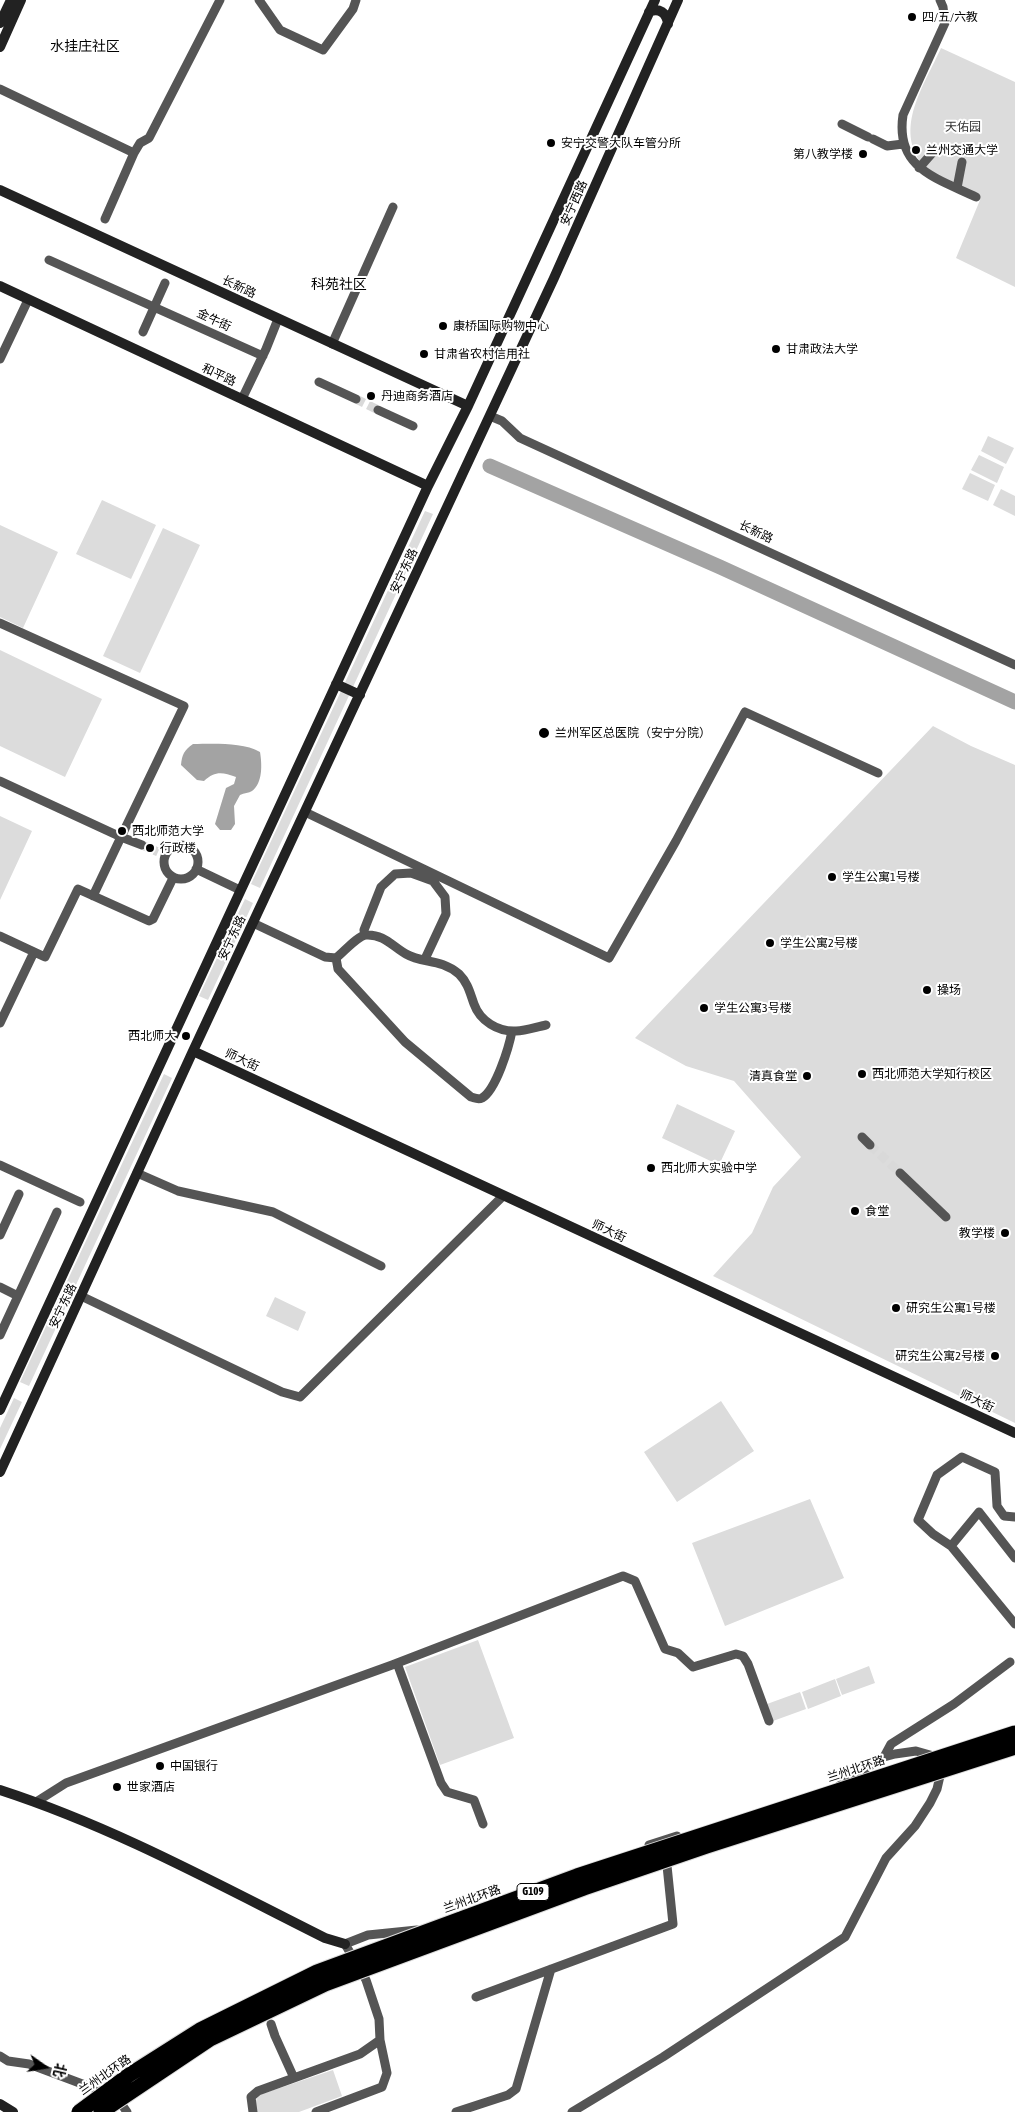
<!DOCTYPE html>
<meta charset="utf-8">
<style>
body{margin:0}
#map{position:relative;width:1015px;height:2112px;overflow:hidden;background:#fff;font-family:"Asap Condensed","Noto Sans SC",sans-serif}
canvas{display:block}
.north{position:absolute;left:20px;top:2042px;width:50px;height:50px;-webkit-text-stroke:4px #fff;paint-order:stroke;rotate:103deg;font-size:14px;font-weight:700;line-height:20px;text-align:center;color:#000}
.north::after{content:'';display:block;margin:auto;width:18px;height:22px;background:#000;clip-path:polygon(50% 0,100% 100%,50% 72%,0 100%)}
</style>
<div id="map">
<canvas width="1015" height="2112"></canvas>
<div class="north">北</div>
</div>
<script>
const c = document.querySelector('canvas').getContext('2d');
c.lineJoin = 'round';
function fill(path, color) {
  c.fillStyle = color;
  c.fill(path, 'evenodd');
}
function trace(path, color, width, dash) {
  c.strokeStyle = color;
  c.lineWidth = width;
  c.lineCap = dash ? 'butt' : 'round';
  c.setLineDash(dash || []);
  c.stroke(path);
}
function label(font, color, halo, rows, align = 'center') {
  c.font = font + ' "Asap Condensed","Noto Sans SC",sans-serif';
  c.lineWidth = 4;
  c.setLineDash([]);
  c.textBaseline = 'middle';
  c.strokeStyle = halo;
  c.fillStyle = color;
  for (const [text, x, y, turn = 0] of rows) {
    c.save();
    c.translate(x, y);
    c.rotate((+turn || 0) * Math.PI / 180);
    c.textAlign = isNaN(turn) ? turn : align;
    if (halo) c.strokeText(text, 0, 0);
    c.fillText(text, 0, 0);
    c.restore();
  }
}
fill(new Path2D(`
 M 941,48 L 1015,82 L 1015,287 L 956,258 L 980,200 C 967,192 933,176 924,166 C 892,130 925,84 941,48 Z
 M 988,436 L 1014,448 L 1006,464 L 981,451 Z
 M 979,455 L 1004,467 L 997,483 L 971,470 Z
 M 970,473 L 995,485 L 988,501 L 962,489 Z
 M 1001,489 L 1015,496 L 1015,516 L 993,505 Z
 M 102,500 L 156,525 L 131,579 L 76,554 Z
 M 425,511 L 433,514 L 260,888 L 251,884 Z
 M 0,525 L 58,552 L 23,628 L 0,617 Z
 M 163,528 L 200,545 L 140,673 L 103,656 Z
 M 0,650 L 102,699 L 65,777 L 0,746 Z
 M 933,726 L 971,746 L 1015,765 L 1015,1423 L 713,1276 L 752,1233 L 773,1187 L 801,1157 L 734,1081 L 686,1066 L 635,1038 Z
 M 0,816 L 32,831 L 0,900 Z
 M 245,899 L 253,903 L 208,1000 L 199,996 Z
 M 164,1074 L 172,1078 L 29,1386 L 20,1382 Z
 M 677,1104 L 735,1131 L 719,1165 L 662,1138 Z
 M 275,1297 L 306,1312 L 298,1331 L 266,1316 Z
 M 14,1398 L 22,1402 L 0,1449 L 0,1428 Z
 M 721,1401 L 754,1451 L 677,1502 L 644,1452 Z
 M 810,1499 L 844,1578 L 725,1626 L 692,1543 Z
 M 478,1640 L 514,1738 L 440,1765 L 405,1667 Z
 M 869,1666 L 875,1683 L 842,1695 L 836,1679 Z
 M 835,1679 L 841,1696 L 808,1709 L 802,1692 Z
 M 800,1692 L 806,1709 L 773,1721 L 767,1704 Z
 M 333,2070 L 342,2096 L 299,2112 L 257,2112 C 255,2103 254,2099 262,2094 Z`), '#dcdcdc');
fill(new Path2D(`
 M 193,744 C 214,744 242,742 260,752 C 262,764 263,783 252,791 C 249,793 244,793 240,795 L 234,806 L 235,824 L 231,830 L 220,830 L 215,824 L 226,788 L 234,784 L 236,777 C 222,772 215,771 204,781 L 197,780 L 181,765 C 182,755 184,750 193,744 Z`), '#a3a3a3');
trace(new Path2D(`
 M 490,466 L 720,567 L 1015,702`), '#a3a3a3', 15);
trace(new Path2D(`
 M 356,399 L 378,410
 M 142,845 L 158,852
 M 870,1145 L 900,1173`), '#d9d9d9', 9, [9, 4.5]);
trace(new Path2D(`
 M 259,0 L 280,30 L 323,50 L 353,9 L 356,0
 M 940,0 L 943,7 L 945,23 L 903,115 C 895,168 936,178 976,197
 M 0,89 L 134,153 L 140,143 L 149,138 L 220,0
 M 842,124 L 868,137
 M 873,139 L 887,146 L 903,144
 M 919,168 L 934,151
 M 957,188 L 962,162
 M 105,219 L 134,153
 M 49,260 L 263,356
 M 143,332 L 165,283
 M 332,344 L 393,207
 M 0,359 L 28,300
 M 319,382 L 356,399
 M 242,399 L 266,349 L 278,319
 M 378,410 L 413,426
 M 490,416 L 502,421 L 520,438 L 1015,665
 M 0,623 L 184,706 L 121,837 L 0,781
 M 305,812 L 609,958 L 676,841 L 745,712 L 878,773
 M164 862a17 17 0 1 1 34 0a17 17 0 1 1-34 0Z
 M 196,869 L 240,890
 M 93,896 L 121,837 L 142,845
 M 253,923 L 325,957 L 336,958 C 344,952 357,936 366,935 C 384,934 392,946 406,954 C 423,964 440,958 459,974 C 468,983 470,993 474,1004 C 480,1021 498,1032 516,1031 C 526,1031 536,1027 546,1025
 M 365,935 L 364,930 L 381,887 L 395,874 L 411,873 L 433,881 L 445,897 L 446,914 L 425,959
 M 0,936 L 45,957 L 78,889 L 149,921 L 153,919 L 173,878
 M 336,958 L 338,969 L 405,1042 L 471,1097 C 475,1098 478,1100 482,1098 C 496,1090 509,1047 512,1031
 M 0,1023 L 34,952
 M 862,1137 L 870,1145
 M 0,1165 L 80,1202
 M 137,1173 L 178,1191 L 273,1212 L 381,1266
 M 900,1173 L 946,1217
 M 0,1235 L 19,1194
 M 0,1287 L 18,1296
 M 81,1296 L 282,1392 L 300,1397 L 503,1196
 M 0,1335 L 57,1212
 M 1015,1517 L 1004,1516 L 997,1506 L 995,1472 L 962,1457 L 937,1475 L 918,1520 L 933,1534 L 951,1546 L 1015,1624
 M 951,1546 L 979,1512 L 1015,1558
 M 397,1663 L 441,1783 L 447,1792 L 474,1800 L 483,1824
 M 884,1757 L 891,1744 L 954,1704 L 1010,1662
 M 36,1802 L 66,1783 L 392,1665 L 623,1576 L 635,1581 L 665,1649 L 678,1653 L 693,1667 L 736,1654 L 743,1656 L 748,1664 L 769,1721
 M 649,1845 L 677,1836
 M 476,1997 L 673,1924 L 666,1856
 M 271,2024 L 275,2036 L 294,2078
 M 0,2056 L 8,2061 L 29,2064 L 93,2088 L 120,2102 L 127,2112
 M 253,2112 L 251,2097 L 258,2091 L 360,2054 L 380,2040
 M 316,2112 L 382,2087 L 387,2073 L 380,2040 L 379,2019 L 366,1980 L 345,1944 L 368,1935 L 417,1930
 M 456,2112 L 508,2095 L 516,2089 L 551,1969
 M 572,2112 L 663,2057 L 845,1937 L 886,1858 L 915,1826 L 930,1803 L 937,1789 L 940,1776 L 938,1762 L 930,1755 L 916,1751 L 895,1754 L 884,1757 L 840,1785`), '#555', 9);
trace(new Path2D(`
 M 649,12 C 659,7 667,13 668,24
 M 0,23 L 11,0
 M 0,47 L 21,0
 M 0,190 L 468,406
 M 0,286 L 428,486
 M 336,684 L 360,695
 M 193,1051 L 1015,1433
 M 0,1410 L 428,486 L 468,406 L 655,0
 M 0,1472 L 193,1051 L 554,278 L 678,0
 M 0,1790 C 114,1827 219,1885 325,1938 L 345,1944
 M 0,2104 L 13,2112`), '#222', 10);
const highwayBridge = new Path2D(`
 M 79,2112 L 129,2075 L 200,2030 L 317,1972 L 577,1876 L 1015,1733
 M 101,2112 L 210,2039 L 325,1984 L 584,1888 L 707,1846 L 1015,1747`);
trace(highwayBridge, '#dbdbdb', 17, []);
trace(highwayBridge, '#000', 15);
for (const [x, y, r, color] of [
 [912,17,5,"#000"],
 [551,143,5,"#000"],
 [916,150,5,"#000"],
 [863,154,5,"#000"],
 [443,326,5,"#000"],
 [776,349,5,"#000"],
 [424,354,5,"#000"],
 [371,396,5,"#000"],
 [544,733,6,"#000"],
 [122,831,5,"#000"],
 [150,848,5,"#000"],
 [832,877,5,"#000"],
 [770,943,5,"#000"],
 [927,990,5,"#000"],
 [704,1008,5,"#000"],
 [186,1036,5,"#000"],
 [862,1074,5,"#000"],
 [807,1076,5,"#000"],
 [651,1168,5,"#000"],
 [855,1211,5,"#000"],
 [1005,1233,5,"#000"],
 [896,1308,5,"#000"],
 [995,1356,5,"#000"],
 [160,1766,5,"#000"],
 [117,1787,5,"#000"]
]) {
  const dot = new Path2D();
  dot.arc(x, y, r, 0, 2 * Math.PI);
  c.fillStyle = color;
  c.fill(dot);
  trace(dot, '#fff', 2);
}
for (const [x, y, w] of [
 [533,1892,32]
]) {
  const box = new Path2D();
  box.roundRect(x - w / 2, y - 8.5, w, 17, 4);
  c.fillStyle = '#fff';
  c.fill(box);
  trace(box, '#000', 1);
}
label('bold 11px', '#000', null, [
 ["G109",533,1892]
]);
label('12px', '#000', '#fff', [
 ["四/五/六教",922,17],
 ["安宁交警大队车管分所",561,143],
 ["兰州交通大学",926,150],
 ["第八教学楼",853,154,"right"],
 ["康桥国际购物中心",453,326],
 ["甘肃政法大学",786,349],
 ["甘肃省农村信用社",434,354],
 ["丹迪商务酒店",381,396],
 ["兰州军区总医院（安宁分院）",555,733],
 ["西北师范大学",132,831],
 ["行政楼",160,848],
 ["学生公寓1号楼",842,877],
 ["学生公寓2号楼",780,943],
 ["操场",937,990],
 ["学生公寓3号楼",714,1008],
 ["西北师大",176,1036,"right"],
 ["西北师范大学知行校区",872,1074],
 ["清真食堂",797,1076,"right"],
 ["西北师大实验中学",661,1168],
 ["食堂",865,1211],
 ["教学楼",995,1233,"right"],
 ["研究生公寓1号楼",906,1308],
 ["研究生公寓2号楼",985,1356,"right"],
 ["中国银行",170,1766],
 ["世家酒店",127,1787]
], 'left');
label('12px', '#333', '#fff', [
 ["天佑园",963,127]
]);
label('12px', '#000', '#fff', [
 ["安宁西路",574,203,-66],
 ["长新路",239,287,25],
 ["金牛街",214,320,25],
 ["和平路",219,375,25],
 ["长新路",756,532,25],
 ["安宁东路",404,571,-65],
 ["安宁东路",232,938,-65],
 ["师大街",242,1060,25],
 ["师大街",609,1231,25],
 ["安宁东路",63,1306,-65],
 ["师大街",977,1401,25],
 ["兰州北环路",856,1769,-18],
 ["兰州北环路",472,1899,-20],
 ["兰州北环路",105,2075,-35]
]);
label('14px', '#000', '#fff', [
 ["水挂庄社区",85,47],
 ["科苑社区",339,285]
]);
</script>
